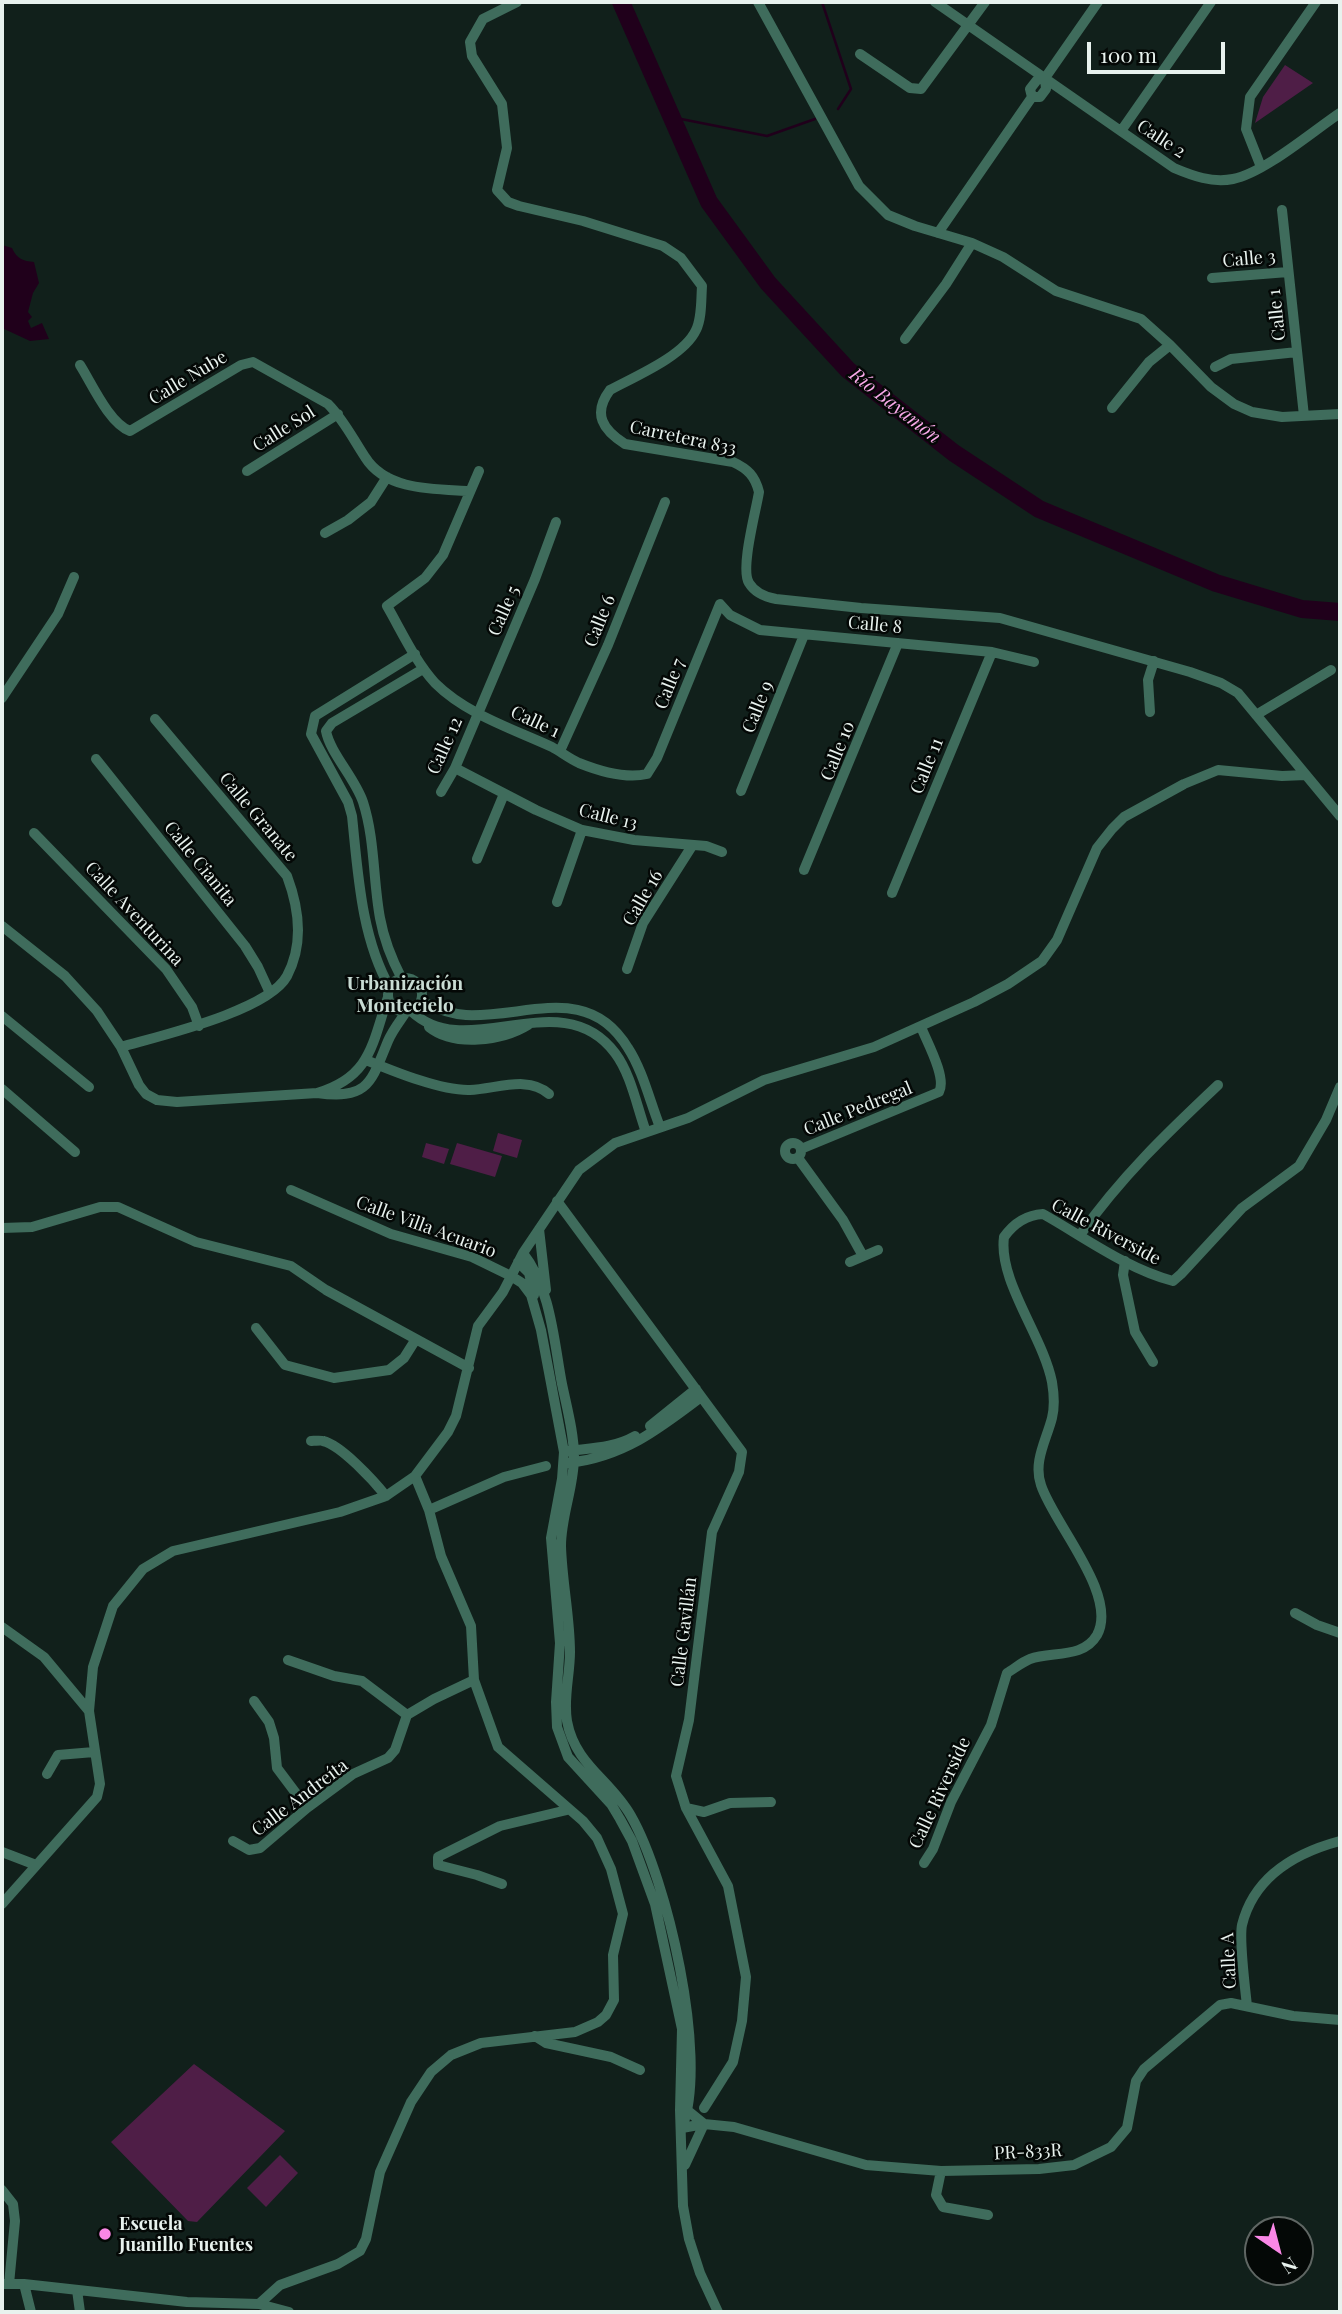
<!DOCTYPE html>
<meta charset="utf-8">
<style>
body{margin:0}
#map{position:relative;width:1342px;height:2314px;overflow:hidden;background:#11201b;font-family:"Playfair Display",serif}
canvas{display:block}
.frame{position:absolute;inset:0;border:4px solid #e8f2ee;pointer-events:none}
.north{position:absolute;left:1244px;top:2216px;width:70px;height:70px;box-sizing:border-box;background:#040806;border:2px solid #5f6663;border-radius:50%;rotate:145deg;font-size:19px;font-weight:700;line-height:28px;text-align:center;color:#e8f2ee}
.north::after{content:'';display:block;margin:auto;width:24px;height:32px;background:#fa87e6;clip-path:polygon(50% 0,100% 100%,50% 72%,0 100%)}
.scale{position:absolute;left:1087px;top:42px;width:138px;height:32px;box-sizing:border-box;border:4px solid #e8f2ee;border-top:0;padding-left:9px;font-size:21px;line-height:24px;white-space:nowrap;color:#e8f2ee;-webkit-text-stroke:5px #040806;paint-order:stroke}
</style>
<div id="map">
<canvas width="1342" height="2314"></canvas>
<div class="frame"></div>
<div class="north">N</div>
<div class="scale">100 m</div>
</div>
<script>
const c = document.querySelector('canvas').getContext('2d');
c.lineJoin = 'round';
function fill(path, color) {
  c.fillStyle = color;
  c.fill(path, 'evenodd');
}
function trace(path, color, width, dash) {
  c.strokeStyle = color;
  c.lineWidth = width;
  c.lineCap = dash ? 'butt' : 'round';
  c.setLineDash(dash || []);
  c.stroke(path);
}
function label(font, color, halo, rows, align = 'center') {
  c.font = font + ' "Playfair Display",serif';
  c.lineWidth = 5;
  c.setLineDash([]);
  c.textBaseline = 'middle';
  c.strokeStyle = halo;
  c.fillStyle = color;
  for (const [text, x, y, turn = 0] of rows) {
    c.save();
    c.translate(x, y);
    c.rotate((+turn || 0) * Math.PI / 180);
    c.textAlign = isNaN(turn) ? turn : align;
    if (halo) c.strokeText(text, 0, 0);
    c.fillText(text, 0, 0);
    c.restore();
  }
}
fill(new Path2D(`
 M 1285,65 L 1313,83 L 1255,123 L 1263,97 Z
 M 498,1133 L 522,1140 L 517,1158 L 493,1151 Z
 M 426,1143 L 449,1149 L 444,1164 L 422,1157 Z
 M 457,1143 L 502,1156 L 495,1177 L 450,1164 Z
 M 194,2064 L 285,2131 L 197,2222 L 188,2221 L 111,2142 Z
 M 280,2155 L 298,2173 L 266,2207 L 247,2188 Z`), '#4f1e47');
fill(new Path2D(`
 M 2,245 L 12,248 C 17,259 23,261 34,262 L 39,283 L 33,293 L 28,312 L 32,317 L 28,321 L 31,328 L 42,323 L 49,339 L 30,341 L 2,328 Z`), '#20001b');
trace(new Path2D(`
 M 822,2 L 851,89 L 838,109
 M 671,117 L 767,136 L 815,119`), '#20001b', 2.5);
trace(new Path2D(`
 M 621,2 L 709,202 L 768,283 L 848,370 L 954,453 L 1039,509 L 1216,583 L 1302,609 L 1340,612`), '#20001b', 18);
trace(new Path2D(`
 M 517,2 L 483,19 L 470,42 L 472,56 L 502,104 L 507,148 L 497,190 L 508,202 L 519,206 L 583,221 L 663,246 L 681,258 L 702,286 C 701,300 702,318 696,330 C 684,356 636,376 610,390 C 592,414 603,430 625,444 L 733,462 C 748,469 755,476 759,492 C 756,511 740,569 749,583 C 755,593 765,597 776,599 L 861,608 L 1000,618 L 1190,672 L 1221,683 L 1238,693 L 1340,816
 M 758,2 L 859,186 L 888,215 L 915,226 L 972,243 L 1003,257 L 1056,291 L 1141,319 L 1170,345 L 1211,387 L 1234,404 L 1252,412 L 1282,417 L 1340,414
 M 935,2 L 1174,168 C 1193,176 1212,183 1233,179 C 1264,173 1313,131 1340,113
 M 860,54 L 910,88 L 921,89 L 985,2
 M 1032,97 L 1040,97 L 1046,89 L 1045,78
 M 1121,131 L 1211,2
 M 1261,167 L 1246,129 L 1250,97 L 1316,2
 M 1282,210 L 1304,416
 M 938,233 L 1032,97 L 1030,89 L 1037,80 L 1045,78 L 1098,2
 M 1212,278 L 1288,272
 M 905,339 L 946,284 L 972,243
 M 80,365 C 92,384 109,423 130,431 L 241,365 L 253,362 L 328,404 C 344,420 353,439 365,457 C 386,491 434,489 469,491
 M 1215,367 L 1231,359 L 1297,352
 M 1112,408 L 1149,362 L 1170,345
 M 247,471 L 338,414
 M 479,471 L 443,555 L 425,578 L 387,606 C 402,632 415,661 435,683 C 466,714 513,729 552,747 C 561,752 570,759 579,763 C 599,771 626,779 647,774 L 657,758 L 720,604 L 730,615 L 760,630 L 992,652 L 1034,662
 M 325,533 L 348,520 L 371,502 L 387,477
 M 2,698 L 58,614 L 74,577
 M 1150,712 L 1148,680 L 1154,661
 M 1256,715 L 1331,670
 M 560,751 L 608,645 L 665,502
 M 96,759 L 245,946 L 258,967 L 270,993
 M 455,768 L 536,810 L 582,830 L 634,840 L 706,846 L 722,852
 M 741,791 L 804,635
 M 441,792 L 455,768 L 535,579 L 556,522
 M 34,833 L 166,969 L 192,1007 L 199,1026
 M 477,859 L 504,794
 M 804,870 L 898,643
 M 892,893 L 992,652
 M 557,902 L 582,830
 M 2,926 L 65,976 L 97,1011 L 121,1047 L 139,1085 L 146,1094 L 157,1100 L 177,1102 L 317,1093
 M 627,969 L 643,923 L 692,846
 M388 995a17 17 0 1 1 34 0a17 17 0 1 1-34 0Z
 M 402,979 C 392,960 384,940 380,918 C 373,880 375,839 363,802 C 355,778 330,753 326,731 L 332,723 L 423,669
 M 390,988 C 361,937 358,873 352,816 L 348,802 L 311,734 L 315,716 L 415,654
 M 388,997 C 372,1044 371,1077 317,1093 C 369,1100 371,1082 388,1041 C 392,1031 400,1021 406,1012
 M 421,1001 C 435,1008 450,1014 466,1015 C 526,1018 588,982 628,1048 C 643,1071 650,1102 660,1127
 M 411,1011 C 467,1065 561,981 615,1053 C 631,1074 637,1107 646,1132
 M 2,1016 L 89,1087
 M 429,1027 C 454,1047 502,1041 528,1025
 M 121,1047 C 159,1036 268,1011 287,976 C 304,944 299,908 287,876 L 155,719
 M 366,1060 C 393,1071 441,1091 470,1090 C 496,1089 528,1075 549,1094
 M 2,1089 L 75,1152
 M785 1151a8 8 0 1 1 16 0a8 8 0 1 1-16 0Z
 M 801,1149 L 939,1092 C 947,1078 927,1042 921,1027
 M 798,1158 L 843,1220 L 863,1256
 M 291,1190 L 391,1234 L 472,1257 L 511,1276 L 522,1283 L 531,1295 L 541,1330 L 564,1452 L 562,1479 L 551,1538 L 560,1643 L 556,1702 L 557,1727 L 568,1757 L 611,1804 L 620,1819 L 632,1841 L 655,1904 L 682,2029 L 680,2110 L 683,2206 L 689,2239 L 700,2273 L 718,2312
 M 557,1201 L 742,1452 L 739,1472 L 712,1532 L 689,1720 L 676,1776 L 686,1808 L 728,1886 L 746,1977 L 742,2021 L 733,2062 L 704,2108
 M 2,1228 L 32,1227 L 100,1207 L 118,1207 L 196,1242 L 291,1266 L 326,1290 L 469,1368
 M 539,1229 L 546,1290
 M 1080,1235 C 1121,1177 1166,1134 1218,1085
 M 523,1253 C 551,1288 554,1342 562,1384 C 567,1408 574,1433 574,1457 C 574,1487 561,1516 561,1546 C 562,1582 570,1617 570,1652 C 570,1675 563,1698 567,1721 C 575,1765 611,1780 631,1816 C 667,1879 708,2055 683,2125
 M 1125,1261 L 1123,1275 L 1135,1332 L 1153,1362
 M 518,1262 L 529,1273 L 534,1295
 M 850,1262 L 878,1250
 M 256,1328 L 285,1365 L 334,1378 L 389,1370 L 404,1358 L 416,1339
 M 650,1426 L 696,1389
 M 311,1441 C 313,1441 321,1440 323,1441 C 341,1445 374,1481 386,1496
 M 568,1451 C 591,1448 614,1448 635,1436
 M 568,1463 C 623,1457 659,1429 701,1397
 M 429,1510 L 504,1477 L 546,1466
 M 1295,1613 L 1317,1625 L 1340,1633
 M 2,1627 L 44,1657 L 89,1711
 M 288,1660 L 334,1676 L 362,1681 L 407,1715
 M 254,1701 L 269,1722 L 274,1738 L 277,1768 L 307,1808
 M 47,1774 L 58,1755 L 94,1752
 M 686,1808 L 704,1812 L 730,1803 L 771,1802
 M 233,1841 L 249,1850 L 260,1848 L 307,1808 L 353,1774 L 388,1758 L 395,1750 L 407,1715 L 434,1699 L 474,1680
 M 2,1852 L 36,1865
 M 924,1863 L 933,1849 L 951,1802 L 991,1725 L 1007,1673 C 1014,1669 1022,1662 1030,1659 C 1052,1651 1083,1659 1097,1635 C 1119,1595 1053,1523 1041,1485 C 1033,1462 1046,1441 1052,1418 C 1055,1406 1054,1394 1052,1382 C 1043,1336 998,1281 1004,1237 C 1014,1223 1026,1215 1043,1214 C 1084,1237 1127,1269 1173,1281 L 1181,1274 L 1242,1208 L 1299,1166 L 1326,1120 L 1340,1087
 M 502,1884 L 477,1875 L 438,1865 L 438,1857 L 500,1826 L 567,1810
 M 2,1904 L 97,1797 L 100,1784 L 89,1711 L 93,1667 L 113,1606 L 143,1569 L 173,1551 L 340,1512 L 386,1496 L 415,1476 L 448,1432 L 456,1416 L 478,1326 L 503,1292 L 523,1253 L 579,1170 L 615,1143 L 688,1118 L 764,1080 L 874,1047 L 974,1002 L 1008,984 L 1042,961 L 1057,940 L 1097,848 L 1112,829 L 1124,817 L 1184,784 L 1218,770 L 1282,776 L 1306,775
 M 1247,2006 C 1245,1987 1239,1940 1242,1925 C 1254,1876 1295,1853 1340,1841
 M 535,2036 L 546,2043 L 611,2057 L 640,2070
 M 682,2128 L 704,2124 L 734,2127 L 866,2165 L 941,2171 L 1039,2169 L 1074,2165 L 1111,2147 L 1127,2128 L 1136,2081 L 1144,2069 L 1220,2005 L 1231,2003 L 1293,2016 L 1340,2020
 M 685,2165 L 704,2124 L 688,2111
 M 941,2171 L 936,2195 L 943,2207 L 988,2215
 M 2,2190 L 13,2204 L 15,2221 L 9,2284
 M 2,2284 L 24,2284 L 187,2302 L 259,2304 L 289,2312
 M 24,2284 L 31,2312
 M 77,2290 L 80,2312
 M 259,2304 L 280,2285 L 338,2264 L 360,2251 L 366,2239 L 380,2172 L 411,2102 L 431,2072 L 451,2055 L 481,2043 L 575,2032 L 598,2022 L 606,2015 L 614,2000 L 613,1955 L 623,1914 L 611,1869 L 597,1838 L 583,1821 L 498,1747 L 474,1680 L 471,1626 L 441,1556 L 429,1510 L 415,1476`), '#3f6c5c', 10);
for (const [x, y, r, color] of [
 [105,2234,7,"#fa87e6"]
]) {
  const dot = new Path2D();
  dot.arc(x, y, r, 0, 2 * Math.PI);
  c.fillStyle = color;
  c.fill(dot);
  trace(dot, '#040806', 2.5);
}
label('18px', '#e8f2ee', '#040806', [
 ["Calle 2",1161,139,33],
 ["Calle 3",1249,259,-5],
 ["Calle 1",1277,315,-96],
 ["Calle Nube",188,378,-31],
 ["Calle Sol",284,429,-32],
 ["Carretera 833",683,438,12],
 ["Calle 5",504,611,-66],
 ["Calle 6",600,621,-68],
 ["Calle 8",875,625,5],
 ["Calle 7",670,684,-68],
 ["Calle 9",758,707,-68],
 ["Calle 1",535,722,25],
 ["Calle 12",445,746,-66],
 ["Calle 10",838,751,-68],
 ["Calle 11",927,766,-68],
 ["Calle Granate",258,817,50],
 ["Calle 13",608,817,14],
 ["Calle Cianita",200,864,51],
 ["Calle 16",643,898,-60],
 ["Calle Aventurina",134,914,47],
 ["Calle Pedregal",858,1109,-22],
 ["Calle Villa Acuario",426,1227,20],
 ["Calle Riverside",1106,1232,28],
 ["Calle Gavillán",684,1632,-83],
 ["Calle Riverside",940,1793,-65],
 ["Calle Andreíta",300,1798,-37],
 ["Calle A",1229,1961,-93],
 ["PR-833R",1028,2152,-3]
]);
label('bold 18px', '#e8f2ee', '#040806', [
 ["Escuela",119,2224],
 ["Juanillo Fuentes",119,2245]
], 'left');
label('italic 19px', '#f9a9e9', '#040806', [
 ["Río Bayamón",895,406,38]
]);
label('bold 19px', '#c9dcd4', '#040806', [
 ["Urbanización",405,984],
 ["Montecielo",405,1006]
]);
</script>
